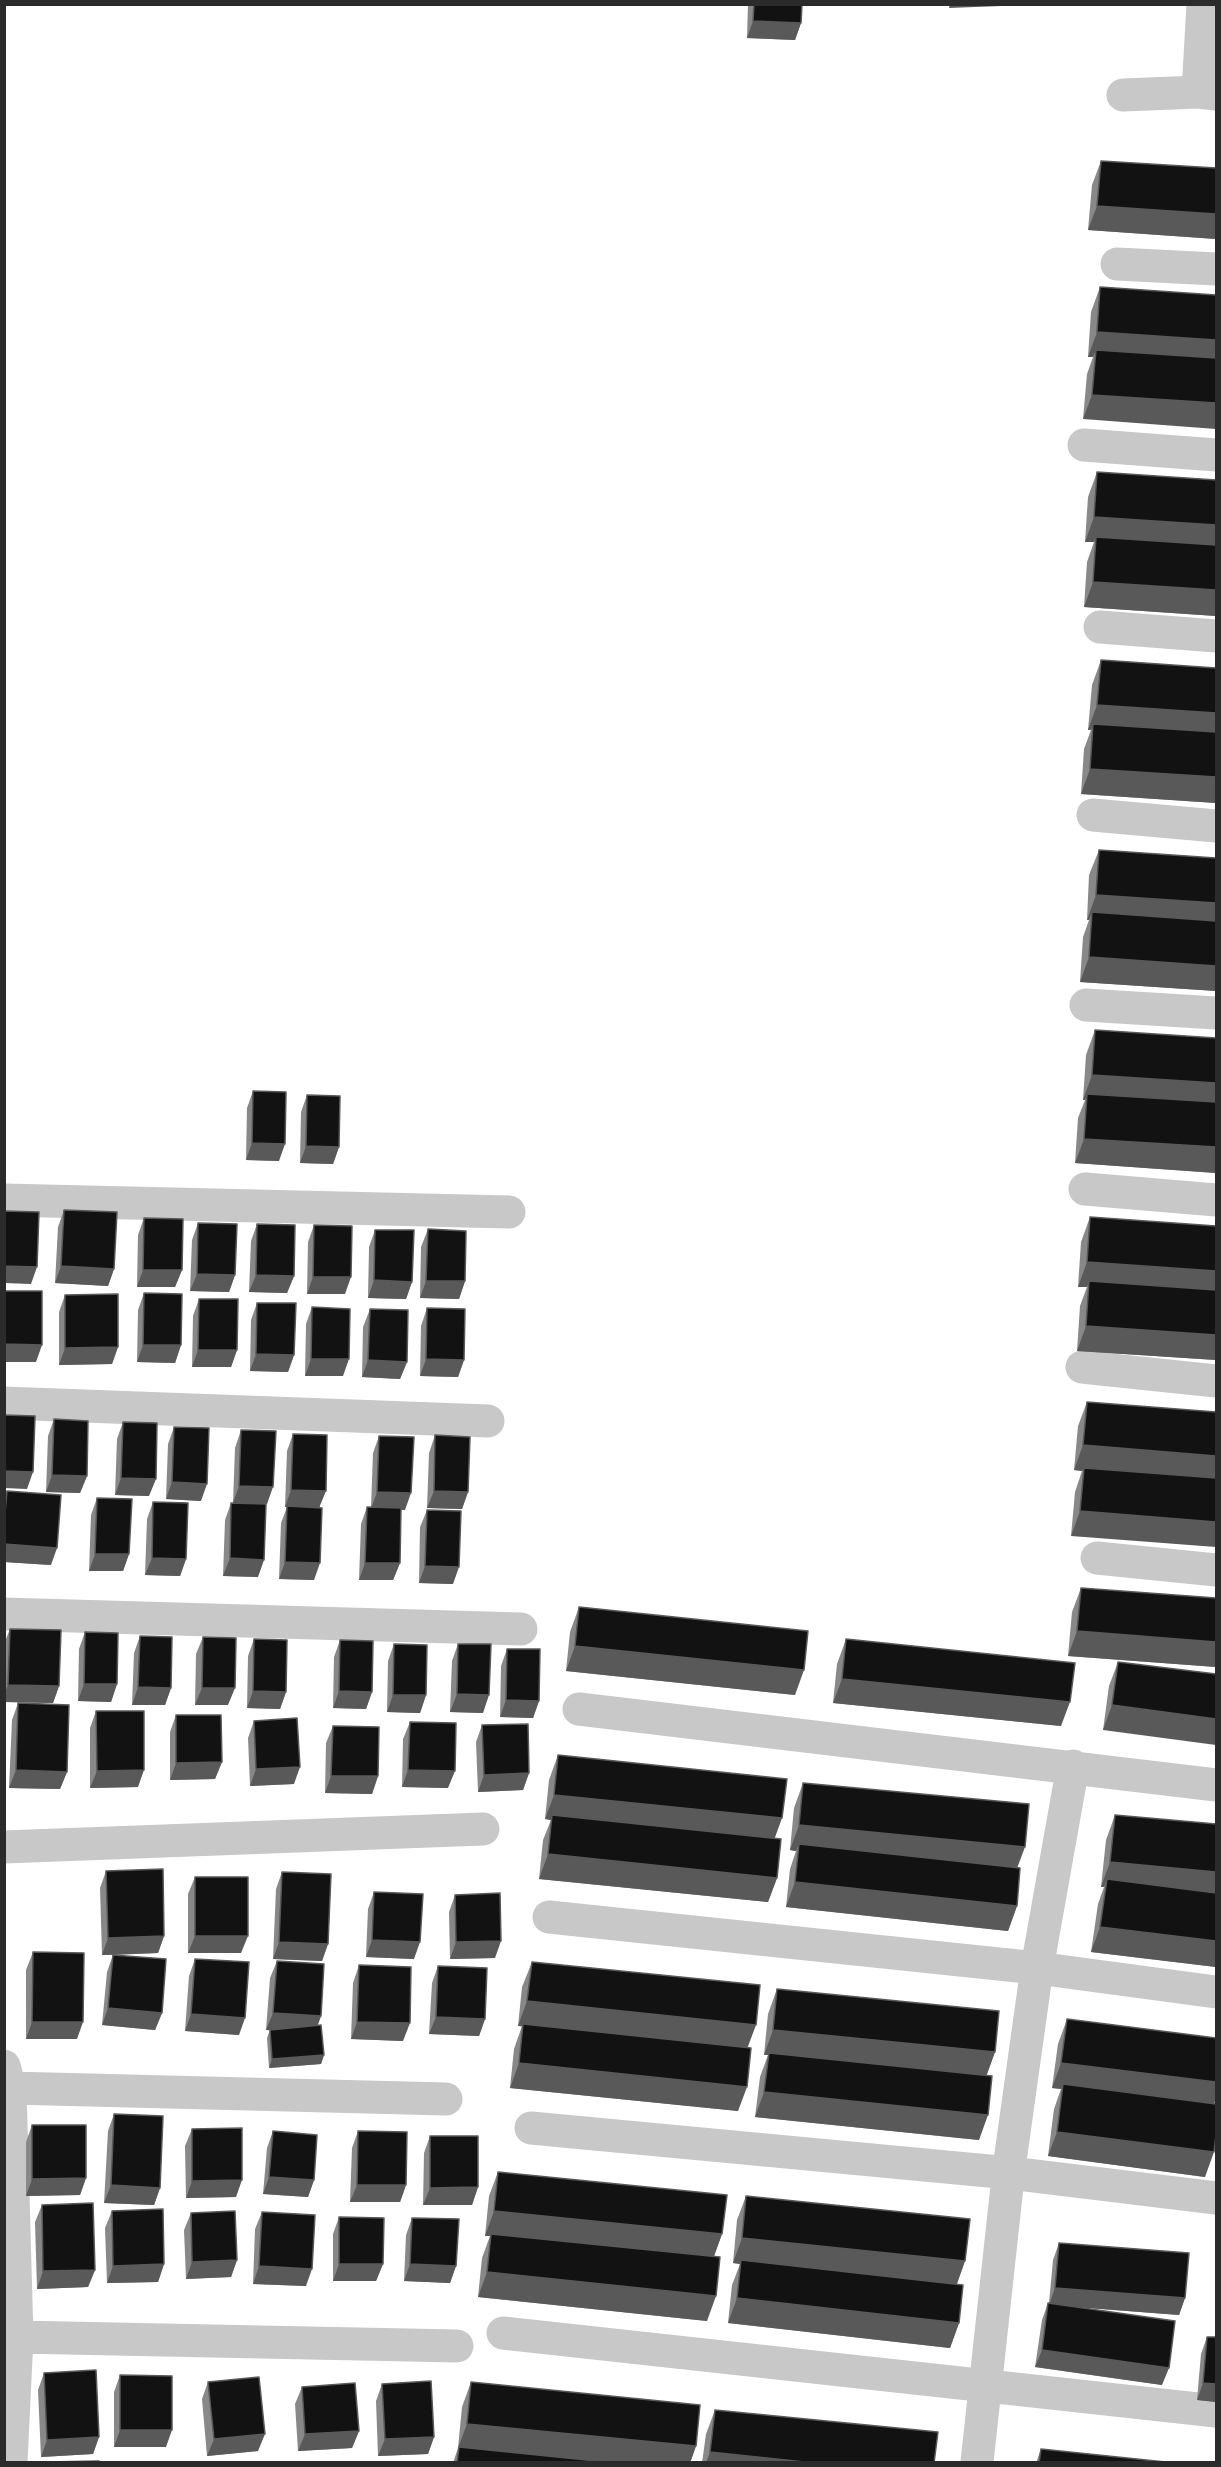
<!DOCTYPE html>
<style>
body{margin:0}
#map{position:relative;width:1221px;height:2467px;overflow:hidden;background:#fff;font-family:"PT Sans Narrow",sans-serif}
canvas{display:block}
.frame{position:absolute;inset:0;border:6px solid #2b2b2b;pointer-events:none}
</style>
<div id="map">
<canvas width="1221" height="2467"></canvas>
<div class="frame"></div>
</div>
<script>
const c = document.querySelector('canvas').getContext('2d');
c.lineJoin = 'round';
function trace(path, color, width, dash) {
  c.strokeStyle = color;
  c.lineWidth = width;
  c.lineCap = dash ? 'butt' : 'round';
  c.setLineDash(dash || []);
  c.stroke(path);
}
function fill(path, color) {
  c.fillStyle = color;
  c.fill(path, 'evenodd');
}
trace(new Path2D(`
 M 1198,92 L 1203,4
 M 1123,95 L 1198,92 L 1216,94
 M 1117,264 L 1216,269
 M 1084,445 L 1216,455
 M 1100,627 L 1216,636
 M 1093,815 L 1216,826
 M 1086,1005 L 1216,1013
 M 1085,1189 L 1216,1200
 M 4,1200 L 509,1212
 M 1082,1367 L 1216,1381
 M 4,1403 L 488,1421
 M 1097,1558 L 1216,1570
 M 4,1614 L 521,1629
 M 579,1709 L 1216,1785
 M 4,1847 L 483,1829
 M 549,1917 L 1037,1968 L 1216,1992
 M 4,2066 L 10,2088 L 17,2337 L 11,2462
 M 10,2088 L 446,2099
 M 531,2128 L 1010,2173 L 1216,2198
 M 503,2333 L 1216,2411
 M 17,2337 L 457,2346
 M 977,2462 L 1009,2168 L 1037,1968 L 1073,1766`), '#c8c8c8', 33);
fill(new Path2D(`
 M 748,4 L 802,4 L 801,23 L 795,40 L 747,38 Z
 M 1101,161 L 1216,168 L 1216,239 L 1088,230 L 1092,185 Z
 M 1100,287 L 1216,295 L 1083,419 L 1087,374 L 1093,357 L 1088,357 L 1091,312 Z
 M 1097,472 L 1216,480 L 1216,616 L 1084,607 L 1087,562 L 1094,542 L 1085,542 L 1088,497 Z
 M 1101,660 L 1216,668 L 1216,803 L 1081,794 L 1084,749 L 1091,730 L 1088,730 L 1092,685 Z
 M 1099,850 L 1216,858 L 1216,991 L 1080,982 L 1083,937 L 1089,920 L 1087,920 L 1089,875 Z
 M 1095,1030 L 1216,1038 L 1216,1173 L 1075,1163 L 1078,1118 L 1085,1100 L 1083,1100 L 1086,1055 Z
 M 253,1091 L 279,1161 L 246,1160 L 247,1108 Z
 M 307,1095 L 339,1147 L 333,1164 L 300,1163 L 301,1112 Z
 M 64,1210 L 114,1269 L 108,1286 L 55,1283 L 58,1227 Z
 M 1090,1217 L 1216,1226 L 1216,1360 L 1077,1351 L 1080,1306 L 1087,1287 L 1078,1287 L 1081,1242 Z
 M 144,1218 L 182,1270 L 175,1287 L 137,1287 L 138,1235 Z
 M 198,1223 L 235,1275 L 229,1292 L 190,1291 L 192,1240 Z
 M 257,1224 L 294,1276 L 287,1293 L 249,1292 L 251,1241 Z
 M 314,1225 L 345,1294 L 307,1294 L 308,1242 Z
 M 428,1229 L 465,1281 L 459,1299 L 420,1298 L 421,1247 Z
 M 375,1230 L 412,1282 L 406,1299 L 368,1298 L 369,1247 Z
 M 144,1293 L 181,1345 L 175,1363 L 137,1362 L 138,1310 Z
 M 65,1295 L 118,1347 L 112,1364 L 59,1365 L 59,1312 Z
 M 199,1299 L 237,1350 L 231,1367 L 192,1367 L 193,1316 Z
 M 257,1303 L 294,1355 L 288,1372 L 250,1371 L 251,1320 Z
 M 312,1307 L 343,1376 L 305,1376 L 306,1324 Z
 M 427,1308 L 464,1360 L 458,1377 L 420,1376 L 421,1326 Z
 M 370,1309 L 407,1362 L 400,1379 L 362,1377 L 363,1327 Z
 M 1087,1402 L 1216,1412 L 1071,1536 L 1075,1492 L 1082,1471 L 1074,1470 L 1078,1426 Z
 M 54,1419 L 87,1476 L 80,1493 L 46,1492 L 48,1436 Z
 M 123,1422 L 149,1496 L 115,1495 L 117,1439 Z
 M 174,1427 L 201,1501 L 166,1499 L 168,1444 Z
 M 241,1430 L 267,1504 L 233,1503 L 235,1448 Z
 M 293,1434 L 320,1507 L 314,1580 L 279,1579 L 281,1523 L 287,1507 L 285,1507 L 287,1451 Z
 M 435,1435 L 468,1492 L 462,1509 L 427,1508 L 429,1453 Z
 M 379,1436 L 405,1510 L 401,1510 L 400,1563 L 393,1580 L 359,1580 L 361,1524 L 367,1507 L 371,1507 L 373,1453 Z
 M 7,1491 L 51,1565 L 4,1562 L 4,1498 Z
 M 97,1498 L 129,1554 L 123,1571 L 89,1571 L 91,1515 Z
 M 153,1502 L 186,1559 L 180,1576 L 145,1575 L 147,1519 Z
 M 231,1503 L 258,1577 L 223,1576 L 225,1520 Z
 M 427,1510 L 453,1584 L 419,1583 L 420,1527 Z
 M 1081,1588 L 1216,1598 L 1216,1667 L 1068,1656 L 1072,1612 Z
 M 579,1607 L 795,1695 L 566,1671 L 570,1632 Z
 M 10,1629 L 59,1686 L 53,1703 L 4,1702 L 4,1644 Z
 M 85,1632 L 117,1684 L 111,1702 L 78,1701 L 79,1649 Z
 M 140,1636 L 171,1688 L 165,1705 L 132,1705 L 134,1653 Z
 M 203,1637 L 228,1705 L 195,1705 L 196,1654 Z
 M 254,1639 L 286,1692 L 280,1709 L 247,1708 L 248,1656 Z
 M 846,1639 L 1061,1726 L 833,1703 L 837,1664 Z
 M 340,1640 L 372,1692 L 366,1709 L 333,1708 L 334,1657 Z
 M 394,1644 L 426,1695 L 420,1713 L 387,1712 L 388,1661 Z
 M 458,1644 L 483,1713 L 450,1712 L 452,1661 Z
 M 507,1649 L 539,1701 L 533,1718 L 500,1717 L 501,1666 Z
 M 1118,1662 L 1216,1674 L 1103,1730 L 1109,1686 Z
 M 18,1703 L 67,1772 L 60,1789 L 9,1788 L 12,1720 Z
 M 96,1711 L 138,1787 L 90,1788 L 90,1728 Z
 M 176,1715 L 222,1762 L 215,1779 L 170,1780 L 170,1732 Z
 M 254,1721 L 294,1784 L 250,1786 L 248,1738 Z
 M 410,1722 L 448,1788 L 402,1787 L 403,1739 Z
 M 482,1725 L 529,1773 L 523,1790 L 478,1792 L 476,1742 Z
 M 333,1726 L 378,1776 L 372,1794 L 325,1793 L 326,1743 Z
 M 558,1755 L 775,1838 L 777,1878 L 768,1902 L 539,1879 L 543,1840 L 551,1820 L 545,1819 L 549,1780 Z
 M 803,1783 L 1017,1868 L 1017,1906 L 1008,1931 L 786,1907 L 790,1869 L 796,1851 L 790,1850 L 794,1808 Z
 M 1115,1815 L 1216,1824 L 1216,1967 L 1091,1952 L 1098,1904 L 1104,1887 L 1101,1887 L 1106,1840 Z
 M 106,1871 L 164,1936 L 158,1953 L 114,1955 L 162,2013 L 155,2030 L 102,2025 L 107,1972 L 113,1955 L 102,1955 L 100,1888 Z
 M 282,1872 L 328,1944 L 322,1961 L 273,1959 L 276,1889 Z
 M 195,1877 L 241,1953 L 188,1953 L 188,1894 Z
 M 374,1892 L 414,1959 L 366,1957 L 368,1909 Z
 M 455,1895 L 495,1958 L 450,1959 L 449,1912 Z
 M 33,1952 L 77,2039 L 26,2039 L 26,1970 Z
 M 195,1959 L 239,2035 L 185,2031 L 189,1976 Z
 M 277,1961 L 321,2016 L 317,2026 L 324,2055 L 321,2064 L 269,2068 L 267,2038 L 270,2030 L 266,2030 L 270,1978 Z
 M 532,1962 L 747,2048 L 738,2111 L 510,2088 L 514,2049 L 522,2026 L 518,2026 L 522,1987 Z
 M 359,1965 L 403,2041 L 351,2039 L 353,1983 Z
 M 438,1966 L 485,2019 L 479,2036 L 429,2034 L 432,1983 Z
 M 777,1989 L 995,2052 L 986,2076 L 979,2140 L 755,2117 L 760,2077 L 768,2055 L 764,2055 L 768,2014 Z
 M 1067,2019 L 1216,2038 L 1216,2097 L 1214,2104 L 1205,2177 L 1048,2156 L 1054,2109 L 1061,2089 L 1052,2088 L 1058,2044 Z
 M 114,2114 L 160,2188 L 154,2205 L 104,2203 L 108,2131 Z
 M 32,2125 L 86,2178 L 80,2195 L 26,2196 L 26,2142 Z
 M 192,2129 L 236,2197 L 186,2198 L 185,2146 Z
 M 273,2131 L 314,2180 L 308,2197 L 263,2194 L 267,2148 Z
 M 358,2131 L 406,2185 L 400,2202 L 350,2202 L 352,2148 Z
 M 430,2136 L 478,2187 L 472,2205 L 423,2205 L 424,2153 Z
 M 498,2172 L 722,2234 L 714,2256 L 707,2321 L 478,2297 L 482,2258 L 490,2236 L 485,2236 L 489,2196 Z
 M 746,2196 L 965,2261 L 957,2284 L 959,2323 L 950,2348 L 728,2323 L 732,2285 L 740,2264 L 733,2263 L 737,2220 Z
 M 42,2205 L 95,2270 L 88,2287 L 37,2289 L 35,2222 Z
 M 112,2211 L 164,2264 L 158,2282 L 107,2283 L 105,2228 Z
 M 262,2212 L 306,2286 L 253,2284 L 255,2229 Z
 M 191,2213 L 237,2260 L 231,2277 L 186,2279 L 184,2230 Z
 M 339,2217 L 383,2264 L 376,2281 L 333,2281 L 333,2234 Z
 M 412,2218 L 456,2266 L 450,2283 L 404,2281 L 406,2235 Z
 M 1059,2243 L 1185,2298 L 1179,2315 L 1075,2307 L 1162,2385 L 1035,2367 L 1042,2320 L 1048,2303 L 1049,2303 L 1053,2260 Z
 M 1207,2337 L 1216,2402 L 1197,2400 L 1201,2354 Z
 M 44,2373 L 99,2437 L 93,2454 L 41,2457 L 38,2390 Z
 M 120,2375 L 166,2447 L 114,2447 L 114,2392 Z
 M 208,2382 L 258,2451 L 207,2456 L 202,2399 Z
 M 471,2382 L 696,2446 L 690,2463 L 453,2463 L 458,2448 L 462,2407 Z
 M 382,2384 L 434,2437 L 428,2454 L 378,2456 L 376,2401 Z
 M 302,2387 L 359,2431 L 352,2448 L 298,2451 L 295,2404 Z
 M 715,2410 L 934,2463 L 702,2463 L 706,2434 Z
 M 1041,2449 L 1175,2463 L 1036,2463 Z`), '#888');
fill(new Path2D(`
 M 950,4 L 1001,4 L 1001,6 L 949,8 Z
 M 753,21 L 801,23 L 795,40 L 747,38 Z
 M 1097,206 L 1216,214 L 1216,239 L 1088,230 Z
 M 1097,332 L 1216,340 L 1216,366 L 1096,350 L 1093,357 L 1088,357 Z
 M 1092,395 L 1216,403 L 1216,429 L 1083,419 Z
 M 1094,517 L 1216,525 L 1216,551 L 1096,537 L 1094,542 L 1085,542 Z
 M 1093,582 L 1216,590 L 1216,616 L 1084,607 Z
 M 1097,705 L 1216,713 L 1216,738 L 1093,724 L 1091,730 L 1088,730 Z
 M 1090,769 L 1216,777 L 1216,803 L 1081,794 Z
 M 1096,895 L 1216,903 L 1216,929 L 1092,912 L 1089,920 L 1087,920 Z
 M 1089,957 L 1216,966 L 1216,991 L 1080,982 Z
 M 1092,1075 L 1216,1083 L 1216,1109 L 1087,1094 L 1085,1100 L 1083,1100 Z
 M 1084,1139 L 1216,1147 L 1216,1173 L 1075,1163 Z
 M 252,1143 L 285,1144 L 279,1161 L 246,1160 Z
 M 306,1146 L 339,1147 L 333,1164 L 300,1163 Z
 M 1087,1262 L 1216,1271 L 1216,1296 L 1089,1281 L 1087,1287 L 1078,1287 Z
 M 4,1266 L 37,1267 L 31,1284 L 4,1283 Z
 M 61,1266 L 114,1269 L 108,1286 L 55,1283 Z
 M 143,1270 L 182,1270 L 175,1287 L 137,1287 Z
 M 197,1274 L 235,1275 L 229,1292 L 190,1291 Z
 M 256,1275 L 294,1276 L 287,1293 L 249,1292 Z
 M 313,1277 L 351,1277 L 345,1294 L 307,1294 Z
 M 374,1280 L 412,1282 L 406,1299 L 368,1298 Z
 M 426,1281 L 465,1281 L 459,1299 L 420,1298 Z
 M 1086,1326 L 1216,1335 L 1216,1360 L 1077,1351 Z
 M 4,1344 L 42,1345 L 36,1362 L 4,1362 Z
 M 143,1345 L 181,1345 L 175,1363 L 137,1362 Z
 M 118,1347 L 112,1364 L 59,1365 L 65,1348 Z
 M 198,1350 L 237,1350 L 231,1367 L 192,1367 Z
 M 256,1354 L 294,1355 L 288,1372 L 250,1371 Z
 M 311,1359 L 349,1359 L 343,1376 L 305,1376 Z
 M 426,1359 L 464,1360 L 458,1377 L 420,1376 Z
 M 368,1360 L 407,1362 L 400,1379 L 362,1377 Z
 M 1083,1445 L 1216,1456 L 1216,1481 L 1084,1468 L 1082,1471 L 1074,1470 Z
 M 4,1471 L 33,1472 L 27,1489 L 4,1488 Z
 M 52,1475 L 87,1476 L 80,1493 L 46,1492 Z
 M 121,1478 L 156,1479 L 149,1496 L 115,1495 Z
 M 172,1482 L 207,1484 L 201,1501 L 166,1499 Z
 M 239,1486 L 273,1487 L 267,1504 L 233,1503 Z
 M 291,1490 L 326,1491 L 319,1508 L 285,1507 Z
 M 434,1491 L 468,1492 L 462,1509 L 427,1508 Z
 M 377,1492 L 411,1493 L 405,1510 L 371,1509 Z
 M 1080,1511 L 1216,1522 L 1216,1547 L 1071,1536 Z
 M 4,1544 L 57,1548 L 51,1565 L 4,1562 Z
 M 95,1554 L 129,1554 L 123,1571 L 89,1571 Z
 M 152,1558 L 186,1559 L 180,1576 L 145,1575 Z
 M 230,1558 L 264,1560 L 258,1577 L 223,1576 Z
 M 285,1562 L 320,1563 L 314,1580 L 279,1579 Z
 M 365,1563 L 400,1563 L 393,1580 L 359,1580 Z
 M 425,1566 L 459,1567 L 453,1584 L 419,1583 Z
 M 1077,1631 L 1216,1642 L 1216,1667 L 1068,1656 Z
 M 575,1646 L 804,1670 L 795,1695 L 566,1671 Z
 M 842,1679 L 1070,1702 L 1061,1726 L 833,1703 Z
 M 84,1684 L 117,1684 L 111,1702 L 78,1701 Z
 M 8,1685 L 59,1686 L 53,1703 L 4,1702 L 4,1695 Z
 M 138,1687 L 171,1688 L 165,1705 L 132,1705 Z
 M 202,1688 L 235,1688 L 228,1705 L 195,1705 Z
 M 253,1691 L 286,1692 L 280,1709 L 247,1708 Z
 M 339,1691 L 372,1692 L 366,1709 L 333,1708 Z
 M 457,1694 L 489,1695 L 483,1713 L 450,1712 Z
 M 393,1695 L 426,1695 L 420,1713 L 387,1712 Z
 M 506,1700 L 539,1701 L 533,1718 L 500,1717 Z
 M 1112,1705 L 1216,1719 L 1216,1745 L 1103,1730 Z
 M 222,1762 L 215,1779 L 170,1780 L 176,1763 Z
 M 300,1767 L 294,1784 L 250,1786 L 256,1769 Z
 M 16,1770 L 67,1772 L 60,1789 L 9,1788 Z
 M 144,1770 L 138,1787 L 90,1788 L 97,1771 Z
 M 408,1770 L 455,1771 L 448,1788 L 402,1787 Z
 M 529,1773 L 523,1790 L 478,1792 L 484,1775 Z
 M 331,1776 L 378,1776 L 372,1794 L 325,1793 Z
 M 554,1795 L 782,1818 L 773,1843 L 552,1815 L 551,1820 L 545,1819 Z
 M 799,1825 L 1025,1847 L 1016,1871 L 799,1844 L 796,1851 L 790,1850 Z
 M 548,1854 L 777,1878 L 768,1902 L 539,1879 Z
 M 1110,1862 L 1216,1872 L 1216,1897 L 1107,1879 L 1104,1887 L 1101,1887 Z
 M 795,1882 L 1017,1906 L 1008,1931 L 786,1907 Z
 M 1100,1927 L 1216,1941 L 1216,1967 L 1091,1952 Z
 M 164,1936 L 158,1953 L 102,1955 L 108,1938 Z
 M 195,1936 L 248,1936 L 241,1953 L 188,1953 Z
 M 372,1940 L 420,1942 L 414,1959 L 366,1957 Z
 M 501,1941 L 495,1958 L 450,1959 L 456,1942 Z
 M 279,1942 L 328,1944 L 322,1961 L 273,1959 Z
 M 527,2001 L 756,2025 L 747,2049 L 518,2026 Z
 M 108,2008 L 162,2013 L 155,2030 L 102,2025 Z
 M 273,2013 L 321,2016 L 315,2033 L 266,2030 Z
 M 191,2014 L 245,2018 L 239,2035 L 185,2031 Z
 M 436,2017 L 485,2019 L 479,2036 L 429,2034 Z
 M 32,2022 L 83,2022 L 77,2039 L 26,2039 Z
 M 357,2022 L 410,2023 L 403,2041 L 351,2039 Z
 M 773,2030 L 995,2052 L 986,2077 L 769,2053 L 768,2055 L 764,2055 Z
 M 324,2055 L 321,2064 L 269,2068 L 272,2059 Z
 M 519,2063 L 747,2087 L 738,2111 L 510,2088 Z
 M 1061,2063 L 1216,2082 L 1216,2097 L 1213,2108 L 1063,2084 L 1061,2089 L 1052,2088 Z
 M 764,2092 L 988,2115 L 979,2140 L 755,2117 Z
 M 1057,2132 L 1214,2152 L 1205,2177 L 1048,2156 Z
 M 269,2177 L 314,2180 L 308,2197 L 263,2194 Z
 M 86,2178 L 80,2195 L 26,2196 L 32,2179 Z
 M 242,2180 L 236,2197 L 186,2198 L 192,2181 Z
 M 111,2185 L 160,2188 L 154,2205 L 104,2203 Z
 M 357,2185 L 406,2185 L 400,2202 L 350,2202 Z
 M 478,2187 L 472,2205 L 423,2205 L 430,2188 Z
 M 494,2211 L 722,2234 L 713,2259 L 491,2234 L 490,2236 L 485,2236 Z
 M 742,2238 L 965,2261 L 956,2286 L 741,2260 L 740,2264 L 733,2263 Z
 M 237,2260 L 231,2277 L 186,2279 L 192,2262 Z
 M 164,2264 L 158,2282 L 107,2283 L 113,2266 Z
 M 339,2264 L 383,2264 L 376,2281 L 333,2281 Z
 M 410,2264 L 456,2266 L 450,2283 L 404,2281 Z
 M 259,2266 L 312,2269 L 306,2286 L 253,2284 Z
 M 95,2270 L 88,2287 L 37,2289 L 43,2271 Z
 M 487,2272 L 716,2296 L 707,2321 L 478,2297 Z
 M 1055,2288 L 1185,2298 L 1179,2315 L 1049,2305 Z
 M 737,2298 L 959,2323 L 950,2348 L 728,2323 Z
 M 1042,2350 L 1169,2368 L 1162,2385 L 1035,2367 Z
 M 1203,2383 L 1216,2384 L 1216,2402 L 1197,2400 Z
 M 467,2424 L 696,2446 L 690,2463 L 603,2463 L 458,2448 Z
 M 120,2430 L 172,2430 L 166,2447 L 114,2447 Z
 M 359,2431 L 352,2448 L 298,2451 L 305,2434 Z
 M 265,2434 L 258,2451 L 207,2456 L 214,2439 Z
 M 99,2437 L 93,2454 L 41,2457 L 47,2440 Z
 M 434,2437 L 428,2454 L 378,2456 L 385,2439 Z
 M 710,2452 L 814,2463 L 706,2463 Z`), '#595959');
const building = new Path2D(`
 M 754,4 L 802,4 L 801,23 L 753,21 Z
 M 1101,161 L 1216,168 L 1216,214 L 1097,206 Z
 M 1100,287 L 1216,295 L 1216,340 L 1097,332 Z
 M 1096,350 L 1216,358 L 1216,403 L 1092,395 Z
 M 1097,472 L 1216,480 L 1216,525 L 1094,517 Z
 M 1096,537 L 1216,545 L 1216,590 L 1093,582 Z
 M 1101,660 L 1216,668 L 1216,713 L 1097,705 Z
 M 1093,724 L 1216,732 L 1216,777 L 1090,769 Z
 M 1099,850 L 1216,858 L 1216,903 L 1096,895 Z
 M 1092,912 L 1216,921 L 1216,966 L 1089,957 Z
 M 1095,1030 L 1216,1038 L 1216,1083 L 1092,1075 Z
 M 253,1091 L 286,1092 L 285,1144 L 252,1143 Z
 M 1087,1094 L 1216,1102 L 1216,1147 L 1084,1139 Z
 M 307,1095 L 340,1096 L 339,1147 L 306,1146 Z
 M 64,1210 L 117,1212 L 114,1269 L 61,1266 Z
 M 4,1211 L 39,1212 L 37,1267 L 4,1266 Z
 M 1090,1217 L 1216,1226 L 1216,1271 L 1087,1262 Z
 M 144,1218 L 183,1219 L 182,1270 L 143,1270 Z
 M 198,1223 L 237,1224 L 235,1275 L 197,1274 Z
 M 257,1224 L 295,1225 L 294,1276 L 256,1275 Z
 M 314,1225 L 352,1226 L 351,1277 L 313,1277 Z
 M 428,1229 L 466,1231 L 465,1281 L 426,1281 Z
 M 375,1230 L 414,1230 L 412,1282 L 374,1280 Z
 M 1089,1281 L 1216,1290 L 1216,1335 L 1086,1326 Z
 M 4,1291 L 42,1291 L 42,1345 L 4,1344 Z
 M 144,1293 L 182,1294 L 181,1345 L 143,1345 Z
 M 118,1294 L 118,1347 L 65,1348 L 65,1295 Z
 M 199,1299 L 238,1299 L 237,1350 L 198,1350 Z
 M 257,1303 L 296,1303 L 294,1355 L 256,1354 Z
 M 312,1307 L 350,1309 L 349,1359 L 311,1359 Z
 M 427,1308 L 465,1309 L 464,1360 L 426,1359 Z
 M 370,1309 L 408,1310 L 407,1362 L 368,1360 Z
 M 1087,1402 L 1216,1412 L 1216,1456 L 1083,1445 Z
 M 4,1415 L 35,1416 L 33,1472 L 4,1471 Z
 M 54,1419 L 88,1421 L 87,1476 L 52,1475 Z
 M 123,1422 L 157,1423 L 156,1479 L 121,1478 Z
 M 174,1427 L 209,1428 L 207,1484 L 172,1482 Z
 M 241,1430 L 276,1431 L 273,1487 L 239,1486 Z
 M 293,1434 L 327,1435 L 326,1491 L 291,1490 Z
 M 435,1435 L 470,1437 L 468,1492 L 434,1491 Z
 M 379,1436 L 414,1437 L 411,1493 L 377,1492 Z
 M 1084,1468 L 1216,1478 L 1216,1522 L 1080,1511 Z
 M 7,1491 L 61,1495 L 57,1548 L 4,1544 L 4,1524 Z
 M 97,1498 L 132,1499 L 129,1554 L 95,1554 Z
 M 153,1502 L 188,1503 L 186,1559 L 152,1558 Z
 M 231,1503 L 266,1504 L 264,1560 L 230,1558 Z
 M 287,1506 L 322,1508 L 320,1563 L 285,1562 Z
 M 367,1507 L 401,1508 L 400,1563 L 365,1563 Z
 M 427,1510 L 461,1511 L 459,1567 L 425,1566 Z
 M 1081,1588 L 1216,1598 L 1216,1642 L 1077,1631 Z
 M 579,1607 L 808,1631 L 804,1670 L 575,1646 Z
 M 10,1629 L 61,1630 L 59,1686 L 8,1685 Z
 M 85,1632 L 118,1633 L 117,1684 L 84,1684 Z
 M 140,1636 L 172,1637 L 171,1688 L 138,1687 Z
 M 203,1637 L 236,1638 L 235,1688 L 202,1688 Z
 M 254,1639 L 287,1640 L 286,1692 L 253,1691 Z
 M 846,1639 L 1075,1663 L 1070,1702 L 842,1679 Z
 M 340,1640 L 373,1641 L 372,1692 L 339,1691 Z
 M 394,1644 L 427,1645 L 426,1695 L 393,1695 Z
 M 458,1644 L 491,1644 L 489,1695 L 457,1694 Z
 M 507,1649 L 540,1649 L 539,1701 L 506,1700 Z
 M 1118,1662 L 1216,1674 L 1216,1719 L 1112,1705 Z
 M 18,1703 L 69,1705 L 67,1772 L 16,1770 Z
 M 96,1711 L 144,1711 L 144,1770 L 97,1771 Z
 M 176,1715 L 221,1715 L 222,1762 L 176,1763 Z
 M 297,1718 L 300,1767 L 256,1769 L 254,1721 Z
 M 410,1722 L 456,1723 L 455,1771 L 408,1770 Z
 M 528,1724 L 529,1773 L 484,1775 L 482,1725 Z
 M 333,1726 L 379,1727 L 378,1776 L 331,1776 Z
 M 558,1755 L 787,1779 L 782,1818 L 554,1795 Z
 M 803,1783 L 1029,1804 L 1025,1847 L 799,1825 Z
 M 552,1815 L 781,1839 L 777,1878 L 548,1854 Z
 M 1115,1815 L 1216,1824 L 1216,1872 L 1110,1862 Z
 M 799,1844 L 1020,1868 L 1017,1906 L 795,1882 Z
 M 163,1869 L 164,1936 L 108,1938 L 106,1871 Z
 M 282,1872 L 331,1874 L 328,1944 L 279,1942 Z
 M 195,1877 L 248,1877 L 248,1936 L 195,1936 Z
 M 1107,1879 L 1216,1893 L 1216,1941 L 1100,1927 Z
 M 374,1892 L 423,1894 L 420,1942 L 372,1940 Z
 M 500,1893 L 501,1941 L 456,1942 L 455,1895 Z
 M 33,1952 L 84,1953 L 83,2022 L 32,2022 Z
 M 113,1955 L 166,1959 L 162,2013 L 108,2008 Z
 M 195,1959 L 249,1962 L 245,2018 L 191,2014 Z
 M 277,1961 L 324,1964 L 321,2016 L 273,2013 Z
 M 532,1962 L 760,1985 L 756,2025 L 527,2001 Z
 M 359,1965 L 411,1967 L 410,2023 L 357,2022 Z
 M 438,1966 L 487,1968 L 485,2019 L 436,2017 Z
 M 777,1989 L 999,2011 L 995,2052 L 773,2030 Z
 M 1067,2019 L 1216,2038 L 1216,2082 L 1061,2063 Z
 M 523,2024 L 751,2048 L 747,2087 L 519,2063 Z
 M 321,2025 L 324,2055 L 272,2059 L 270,2030 Z
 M 769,2053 L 992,2076 L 988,2115 L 764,2092 Z
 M 1063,2084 L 1216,2104 L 1216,2135 L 1214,2152 L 1057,2132 Z
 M 114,2114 L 163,2116 L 160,2188 L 111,2185 Z
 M 32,2125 L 86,2125 L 86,2178 L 32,2179 Z
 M 242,2128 L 242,2180 L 192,2181 L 192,2129 Z
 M 273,2131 L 317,2135 L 314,2180 L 269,2177 Z
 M 358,2131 L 407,2132 L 406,2185 L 357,2185 Z
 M 430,2136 L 478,2136 L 478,2187 L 430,2188 Z
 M 498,2172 L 727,2195 L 722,2234 L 494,2211 Z
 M 746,2196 L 970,2219 L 965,2261 L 742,2238 Z
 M 93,2203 L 95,2270 L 43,2271 L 42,2205 Z
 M 163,2209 L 164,2264 L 113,2266 L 112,2211 Z
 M 235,2211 L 237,2260 L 192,2262 L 191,2213 Z
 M 262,2212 L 315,2215 L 312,2269 L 259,2266 Z
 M 339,2217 L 384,2218 L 383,2264 L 339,2264 Z
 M 412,2218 L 459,2219 L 456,2266 L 410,2264 Z
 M 491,2234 L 720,2257 L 716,2296 L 487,2272 Z
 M 1059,2243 L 1189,2253 L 1185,2298 L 1055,2288 Z
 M 741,2260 L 963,2285 L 959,2323 L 737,2298 Z
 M 1048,2303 L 1175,2321 L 1169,2368 L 1042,2350 Z
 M 1207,2337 L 1216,2337 L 1216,2384 L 1203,2383 Z
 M 96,2370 L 99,2437 L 47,2440 L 44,2373 Z
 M 120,2375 L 172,2376 L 172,2430 L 120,2430 Z
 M 259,2377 L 265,2434 L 214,2439 L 208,2382 Z
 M 431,2381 L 434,2437 L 385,2439 L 382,2384 Z
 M 471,2382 L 700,2405 L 696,2446 L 467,2424 Z
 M 355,2383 L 359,2431 L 305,2434 L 302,2387 Z
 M 715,2410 L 938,2432 L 934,2463 L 814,2463 L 710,2452 Z
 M 459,2447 L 616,2463 L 457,2463 Z
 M 1041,2449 L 1175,2463 L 1039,2463 Z
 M 99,2461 L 99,2463 L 46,2462 Z`);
fill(building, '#121212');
trace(building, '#595959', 1.5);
</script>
